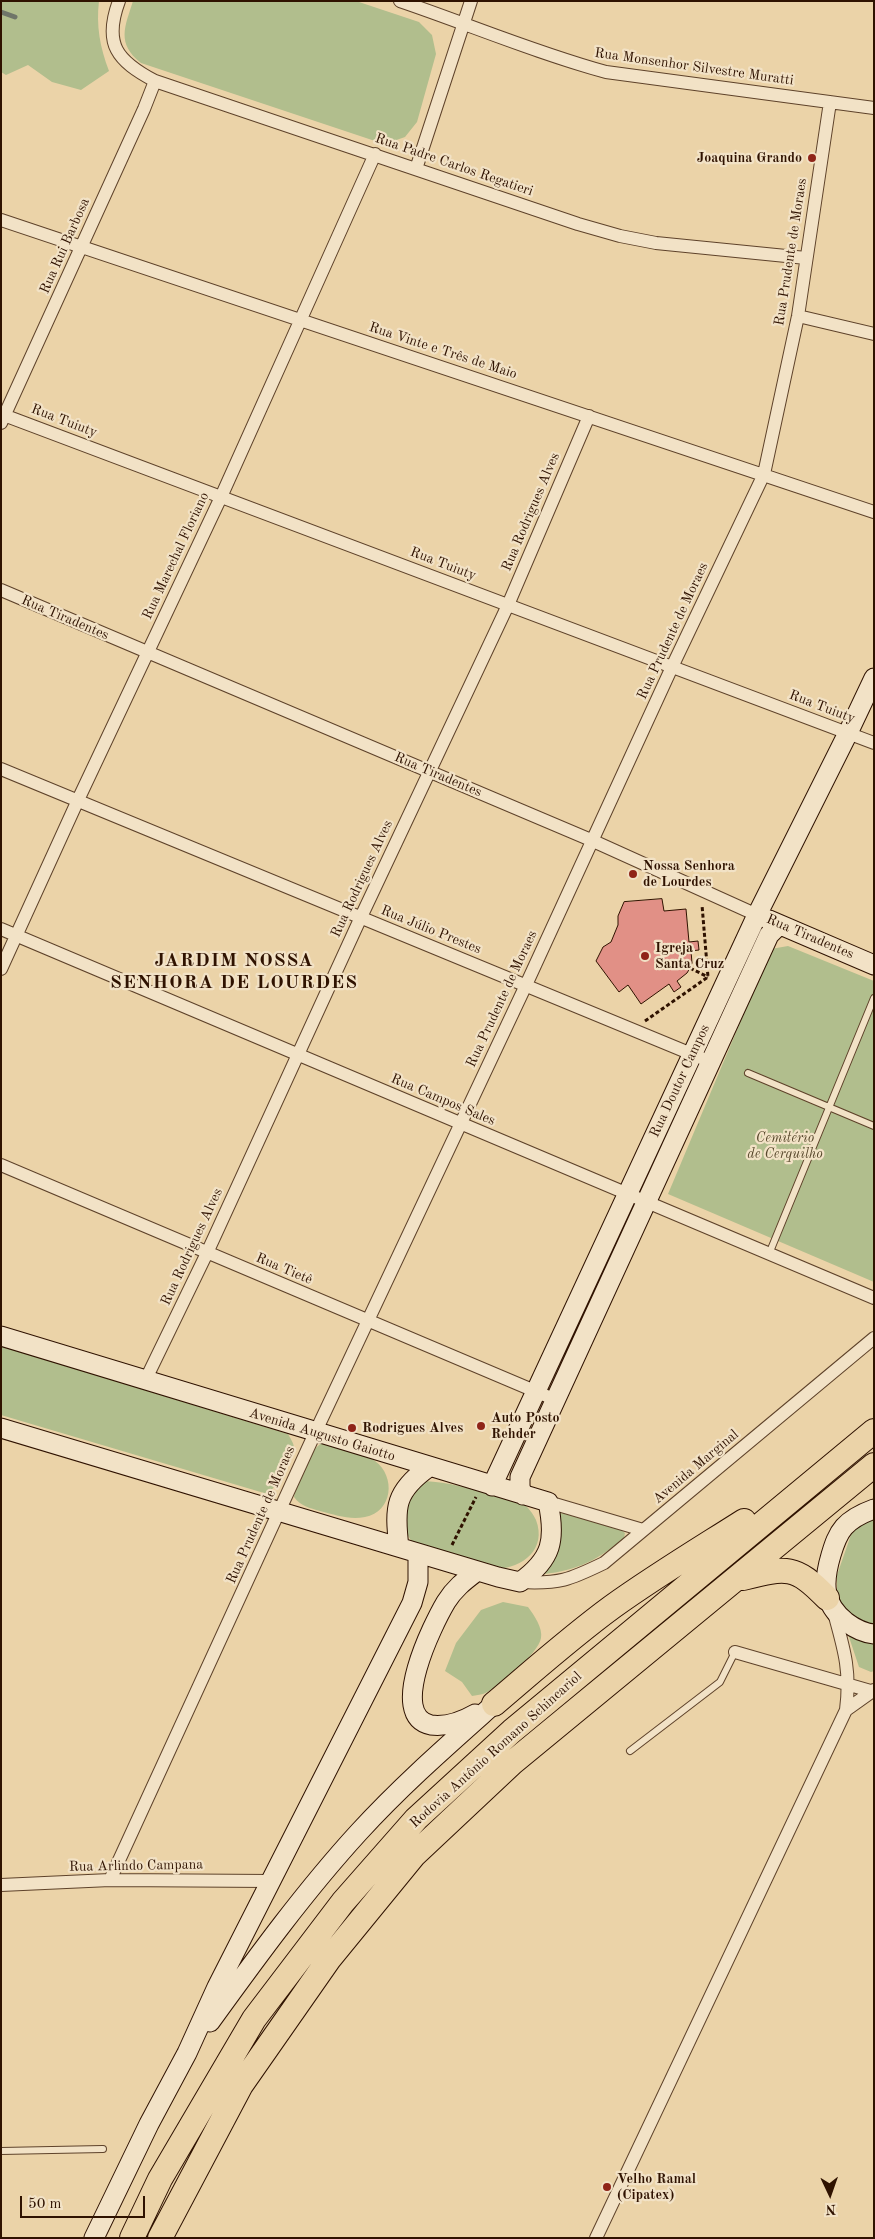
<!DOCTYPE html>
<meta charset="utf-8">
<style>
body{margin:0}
#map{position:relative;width:875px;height:2239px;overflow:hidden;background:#ebd3a8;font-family:"Old Standard TT",serif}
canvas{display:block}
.frame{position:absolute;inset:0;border:2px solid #2f1200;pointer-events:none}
.north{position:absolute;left:805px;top:2169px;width:50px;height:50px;-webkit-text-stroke:4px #f2e2c6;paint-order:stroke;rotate:177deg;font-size:14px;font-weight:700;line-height:20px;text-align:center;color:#2f1200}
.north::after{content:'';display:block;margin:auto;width:18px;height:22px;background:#2f1200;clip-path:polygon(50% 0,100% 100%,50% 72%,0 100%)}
.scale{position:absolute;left:20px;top:2196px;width:125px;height:22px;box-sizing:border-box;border:2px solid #2f1200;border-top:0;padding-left:6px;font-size:15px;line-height:18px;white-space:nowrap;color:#2f1200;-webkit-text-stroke:4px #f2e2c6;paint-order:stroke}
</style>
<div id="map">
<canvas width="875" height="2239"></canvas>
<div class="frame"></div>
<div class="north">N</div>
<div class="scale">50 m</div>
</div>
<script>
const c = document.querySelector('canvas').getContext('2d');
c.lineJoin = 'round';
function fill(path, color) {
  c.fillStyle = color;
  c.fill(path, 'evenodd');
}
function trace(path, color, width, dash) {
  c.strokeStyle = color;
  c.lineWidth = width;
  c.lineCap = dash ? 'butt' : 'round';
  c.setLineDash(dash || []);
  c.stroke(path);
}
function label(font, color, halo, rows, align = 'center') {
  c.font = font + ' "Old Standard TT",serif';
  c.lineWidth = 4.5;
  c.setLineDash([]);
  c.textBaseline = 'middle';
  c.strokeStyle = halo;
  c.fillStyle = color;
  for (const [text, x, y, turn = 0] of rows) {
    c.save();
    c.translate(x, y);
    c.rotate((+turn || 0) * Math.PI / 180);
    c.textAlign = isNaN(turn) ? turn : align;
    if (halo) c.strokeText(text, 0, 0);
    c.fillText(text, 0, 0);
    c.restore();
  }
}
fill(new Path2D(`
 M 1,1 L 99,1 C 96,26 100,47 109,71 L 81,90 L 52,82 L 28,65 L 6,75 L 1,72 Z
 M 133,1 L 356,1 L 419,22 L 432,35 L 436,54 L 417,122 L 405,137 L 388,143 L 378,142 L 141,63 C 116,43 125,27 133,1 Z
 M 788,946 L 874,981 L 874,1282 L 668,1194 L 771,949 Z
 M 1,1346 L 288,1434 C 290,1438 294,1443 294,1448 C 293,1459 277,1485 269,1493 L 264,1493 L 1,1415 Z
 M 324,1442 C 340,1448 361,1451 375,1461 C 396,1476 393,1512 365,1517 C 349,1520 336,1515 320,1511 C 310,1508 300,1506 294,1497 C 296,1483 311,1446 324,1442 Z
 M 424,1481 C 449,1482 471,1489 495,1495 C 504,1498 514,1499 521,1503 C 528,1506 533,1514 536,1520 C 547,1549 523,1568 496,1569 L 414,1545 L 403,1528 L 403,1503 Z
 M 557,1512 L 620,1529 L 625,1533 L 624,1538 C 600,1559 576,1571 544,1574 L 541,1572 Z
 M 874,1516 L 874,1627 L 855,1622 L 842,1609 L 837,1593 L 837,1575 L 853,1529 Z
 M 503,1602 L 528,1607 C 534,1615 543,1628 541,1638 C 539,1653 497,1689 483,1694 C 480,1695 476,1695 472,1696 L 462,1682 L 445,1671 L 456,1643 L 481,1610 Z
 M 847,1631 L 874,1640 L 874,1671 L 871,1672 L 859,1667 Z`), '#b1be8d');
trace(new Path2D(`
 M 1,12 L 15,17`), '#6f7569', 5);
const building = new Path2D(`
 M 662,899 L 664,911 L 686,909 L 689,942 L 698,941 L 699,950 L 691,951 L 692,963 L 690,968 L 687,973 L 677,981 L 681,987 L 674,992 L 669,984 L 641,1004 L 628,985 L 619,992 L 596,961 L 603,947 L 611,942 L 618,925 L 618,916 L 624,902 Z`);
fill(building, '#e19086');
trace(building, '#2f1200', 1);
const lane = new Path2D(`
 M 748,1073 L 874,1126
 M 769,1254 L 874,998
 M 630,1751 L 720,1682 L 735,1652
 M 1,2151 L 103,2149`);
const street = new Path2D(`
 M 119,1 C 103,44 117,61 155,81 L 578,224 L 620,236 L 656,243 L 806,258
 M 400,1 C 468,24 536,53 606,72 L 874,108
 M 416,169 L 471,1
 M 1,220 L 874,512
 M 798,316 L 874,334
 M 1,414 L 874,743
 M 1,423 L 144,109 L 155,81
 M 1,590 L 591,840 L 757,915
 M 1,769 L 711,1062
 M 1,929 L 874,1298
 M 1,969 L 78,800 L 221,497 L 375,154
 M 1,1165 L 556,1400
 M 145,1381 L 207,1253 L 361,917 L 508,605 L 589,416
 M 548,1502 L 643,1530
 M 520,1582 C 560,1584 569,1580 604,1563 L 874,1338
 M 735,1652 L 874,1692
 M 846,1710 L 874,1690
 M 110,1880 L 315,1433 L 526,985 L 672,667 L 764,474 L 798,316 L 830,102
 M 1,1885 L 110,1880 L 272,1881
 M 596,2238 L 846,1710 C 851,1671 844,1649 834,1613`);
const secondary = new Path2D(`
 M 769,920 L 874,965
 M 1,1336 L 548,1502 C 556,1540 552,1559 520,1582 L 498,1577 L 1,1428
 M 492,1486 L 757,915 L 848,733 L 874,678
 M 523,1495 L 520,1487 L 520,1477 L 769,935 L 779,925
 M 874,1509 C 863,1513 852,1518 844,1527 C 837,1535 834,1545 831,1555 C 823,1582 822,1603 846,1622 C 854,1628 863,1633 874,1634
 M 399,1547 C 394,1507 395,1491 429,1467
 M 475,1714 C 461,1722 447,1727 431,1725 C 387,1716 433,1624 446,1602 C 454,1589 464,1581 476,1572
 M 210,2022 C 257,1957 305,1891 359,1832 C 401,1786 448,1745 494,1704
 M 94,2238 L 149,2124 L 187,2053 L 217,1987 L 412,1603 L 418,1582 L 418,1554`);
const highway = new Path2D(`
 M 743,1578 C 787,1567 795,1565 827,1598
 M 494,1704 C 533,1671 571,1637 612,1607 C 655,1576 700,1549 744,1521
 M 132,2238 L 160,2179 L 254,2019 L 343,1902 L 416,1819 L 512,1731 L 874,1431
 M 160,2238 L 241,2085 L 329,1959 L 414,1855 L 512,1763 L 874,1465`);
trace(lane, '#5e422a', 8);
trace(street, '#5e422a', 14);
trace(secondary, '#2f1200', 21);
trace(highway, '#2f1200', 26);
trace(new Path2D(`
 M 690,968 L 708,977
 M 645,1021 L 708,977 L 702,905
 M 452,1545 L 476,1497`), '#2f1200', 3, [4, 2.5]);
trace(lane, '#f2e2c6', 6);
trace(street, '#f2e2c6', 12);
trace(secondary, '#f2e2c6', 19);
trace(highway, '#ebd3a8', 24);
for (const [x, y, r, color] of [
 [812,158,5,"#8f2418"],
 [633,874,5,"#8f2418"],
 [645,956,5,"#8f2418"],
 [481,1426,5,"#8f2418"],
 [352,1428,5,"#8f2418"],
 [607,2187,5,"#8f2418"]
]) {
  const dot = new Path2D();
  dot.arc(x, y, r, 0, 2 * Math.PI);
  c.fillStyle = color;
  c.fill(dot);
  trace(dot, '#f2e2c6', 2);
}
label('14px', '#2f1200', '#f2e2c6', [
 ["Rua Monsenhor Silvestre Muratti",694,67,8],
 ["Rua Padre Carlos Regatieri",454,165,19],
 ["Rua Rui Barbosa",65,246,-66],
 ["Rua Prudente de Moraes",791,252,-81],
 ["Rua Vinte e Três de Maio",443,351,18],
 ["Rua Tuiuty",64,421,21],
 ["Rua Rodrigues Alves",531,512,-67],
 ["Rua Marechal Floriano",176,556,-65],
 ["Rua Tuiuty",443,564,21],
 ["Rua Tiradentes",65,618,23],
 ["Rua Prudente de Moraes",673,631,-65],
 ["Rua Tuiuty",822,707,21],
 ["Rua Tiradentes",438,775,23],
 ["Rua Rodrigues Alves",362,879,-65],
 ["Rua Júlio Prestes",431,930,22],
 ["Rua Tiradentes",810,937,23],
 ["Rua Prudente de Moraes",502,999,-65],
 ["Rua Doutor Campos",680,1081,-65],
 ["Rua Campos Sales",443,1100,23],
 ["Rua Rodrigues Alves",192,1247,-65],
 ["Rua Tietê",284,1269,23],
 ["Avenida Augusto Gaiotto",322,1435,17],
 ["Avenida Marginal",696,1467,-40],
 ["Rua Prudente de Moraes",261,1515,-66],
 ["Rodovia Antônio Romano Schincariol",496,1750,-42],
 ["Rua Arlindo Campana",136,1866,-1]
]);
label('bold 14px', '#2f1200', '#f2e2c6', [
 ["Joaquina Grando",802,158,"right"],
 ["Nossa Senhora",643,866],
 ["de Lourdes",643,882],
 ["Igreja",655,948],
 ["Santa Cruz",655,964],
 ["Auto Posto",491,1418],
 ["Rehder",491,1434],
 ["Rodrigues Alves",362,1428],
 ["Velho Ramal",617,2179],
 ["(Cipatex)",617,2195]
], 'left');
label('italic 14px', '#56462a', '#f2e2c6', [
 ["Cemitério",785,1138],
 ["de Cerquilho",785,1154]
]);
c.letterSpacing = '1px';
label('bold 19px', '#2f1200', '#f2e2c6', [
 ["JARDIM NOSSA",234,961],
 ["SENHORA DE LOURDES",234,983]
]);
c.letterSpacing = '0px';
</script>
